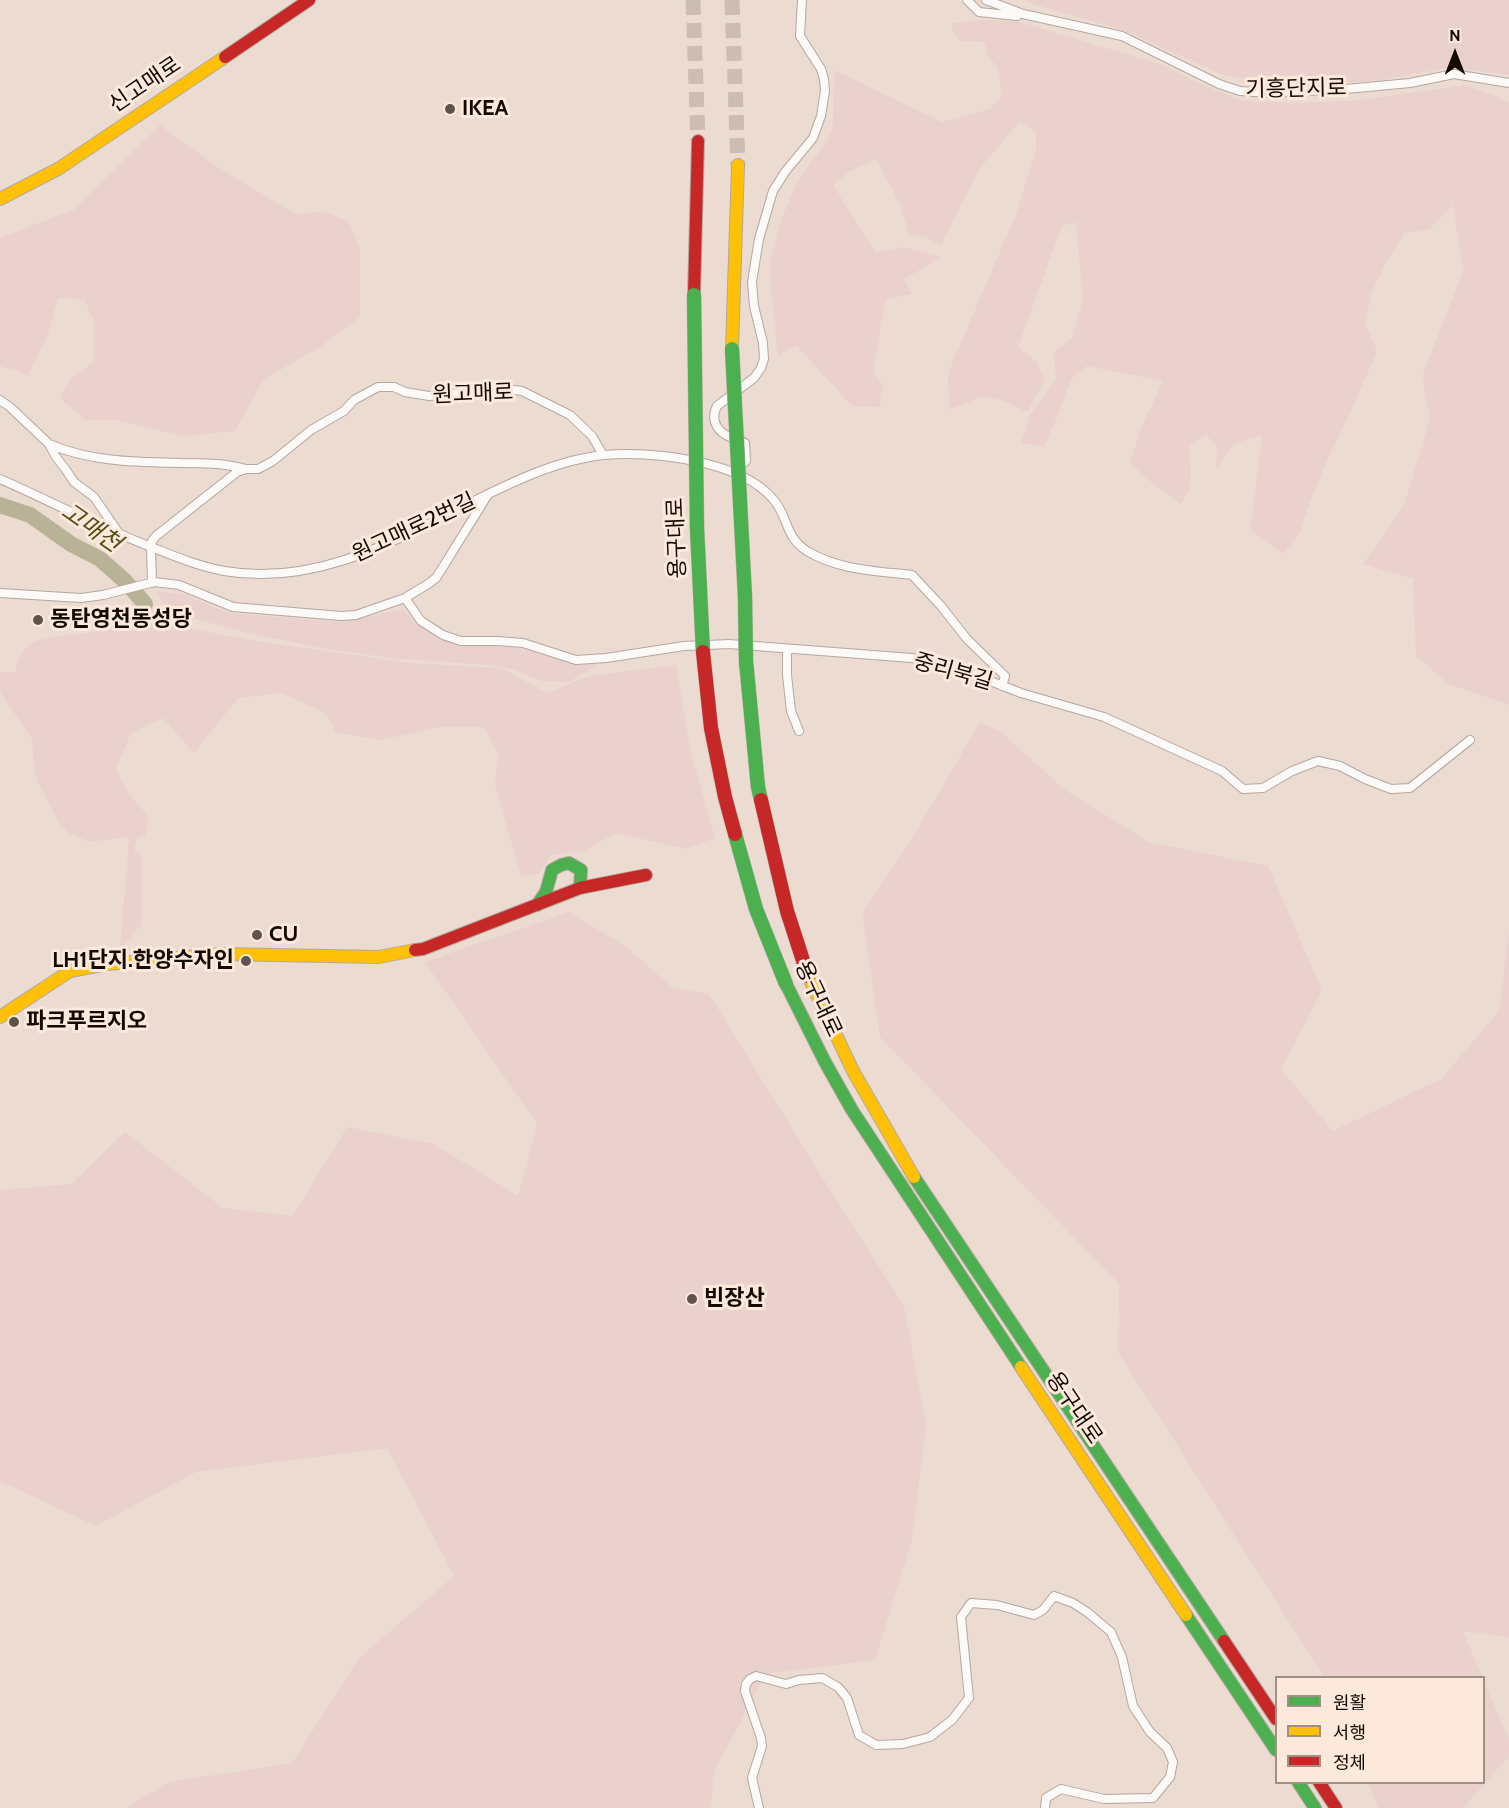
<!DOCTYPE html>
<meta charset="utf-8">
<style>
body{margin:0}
#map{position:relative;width:1509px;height:1808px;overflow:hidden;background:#ecdbd0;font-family:Cabin,"Noto Sans KR",sans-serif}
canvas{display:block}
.legend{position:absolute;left:1275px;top:1676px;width:210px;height:108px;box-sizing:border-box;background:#fce9dc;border:2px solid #9f9086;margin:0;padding:8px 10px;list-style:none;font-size:18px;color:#140a04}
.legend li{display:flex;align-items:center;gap:12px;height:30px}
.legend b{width:30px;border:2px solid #9f9086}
.north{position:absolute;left:1425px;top:24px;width:60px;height:60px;-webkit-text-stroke:4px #fce9dc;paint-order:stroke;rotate:0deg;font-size:16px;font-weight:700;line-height:24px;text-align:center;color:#140a04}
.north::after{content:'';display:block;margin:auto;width:21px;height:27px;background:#140a04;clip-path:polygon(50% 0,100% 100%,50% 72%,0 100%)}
</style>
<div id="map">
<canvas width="1509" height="1808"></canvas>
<ul class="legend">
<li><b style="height:8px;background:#4caf50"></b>원활</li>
<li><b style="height:8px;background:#ffc107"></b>서행</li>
<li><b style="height:8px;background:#c62828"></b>정체</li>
</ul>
<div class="north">N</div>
</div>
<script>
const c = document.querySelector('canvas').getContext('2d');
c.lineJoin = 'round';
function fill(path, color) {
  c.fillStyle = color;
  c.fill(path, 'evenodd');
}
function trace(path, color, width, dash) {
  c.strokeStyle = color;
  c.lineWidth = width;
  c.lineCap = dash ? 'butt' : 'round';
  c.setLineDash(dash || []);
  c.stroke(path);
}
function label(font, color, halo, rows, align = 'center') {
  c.font = font + ' Cabin,"Noto Sans KR",sans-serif';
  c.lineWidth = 6;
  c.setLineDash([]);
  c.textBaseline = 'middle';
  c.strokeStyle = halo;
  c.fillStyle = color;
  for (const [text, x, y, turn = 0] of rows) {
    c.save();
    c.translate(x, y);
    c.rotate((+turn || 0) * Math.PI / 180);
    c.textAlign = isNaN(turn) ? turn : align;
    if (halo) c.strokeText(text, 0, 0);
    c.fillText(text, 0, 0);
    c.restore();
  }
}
fill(new Path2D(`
 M 1024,0 L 1509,0 L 1509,75 L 1451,67 L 1381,80 L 1295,86 L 1223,75 L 1123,30 L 1036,5 Z
 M 989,20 L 1016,21 L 1163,65 L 1203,85 L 1240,100 L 1294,103 L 1352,101 L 1465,85 L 1497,97 L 1509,104 L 1509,705 L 1449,684 L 1416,656 L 1413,579 L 1363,564 L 1404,505 L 1430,419 L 1422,377 L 1463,271 L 1453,205 L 1429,230 L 1405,233 L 1384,266 L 1372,292 L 1365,322 L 1377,351 L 1350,413 L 1328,458 L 1311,499 L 1299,534 L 1283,554 L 1250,529 L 1262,435 L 1233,444 L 1216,469 L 1218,447 L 1206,435 L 1189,445 L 1191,473 L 1189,492 L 1180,504 L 1146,478 L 1130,463 L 1140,431 L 1163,381 L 1087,366 L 1071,379 L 1059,413 L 1044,446 L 1021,443 L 1030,415 L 1056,379 L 1054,352 L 1072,338 L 1083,299 L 1076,222 L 1062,226 L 1018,347 L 1036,361 L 1045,380 L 1027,412 L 1002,400 L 981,397 L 949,410 L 948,373 L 1017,212 L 1036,149 L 1036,133 L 1020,121 L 980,168 L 941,245 L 926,237 L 909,234 L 899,202 L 876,159 L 849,172 L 833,185 L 876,253 L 902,247 L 942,257 L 904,279 L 912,294 L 886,299 L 873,372 L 883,385 L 880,407 L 852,406 L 796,345 L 778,355 L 771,293 L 770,260 L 782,217 L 799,179 L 827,141 L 833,125 L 834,70 L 942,122 L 990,109 L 1002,96 L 997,67 L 989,57 L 984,42 L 960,41 L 953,32 L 951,23 Z
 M 160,125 L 216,166 L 283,207 L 298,214 L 323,211 L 349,222 L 360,250 L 360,317 L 320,347 L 263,380 L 235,431 L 182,436 L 115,420 L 85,420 L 60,398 L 71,378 L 94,362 L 94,322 L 84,299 L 58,298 L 48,334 L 28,375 L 0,366 L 0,238 L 75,209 Z
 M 156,591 L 186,595 L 228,613 L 328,621 L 357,619 L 402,609 L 415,621 L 446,641 L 513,646 L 557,659 L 597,665 L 569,682 L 541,681 L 512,669 L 490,665 L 391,658 L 321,648 L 252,634 L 174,613 L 162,602 Z
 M 149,621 L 262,642 L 410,663 L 501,668 L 547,693 L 590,676 L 676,665 L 690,749 L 715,838 L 686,849 L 616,833 L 584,851 L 551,855 L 539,874 L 521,876 L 494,782 L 499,756 L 484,727 L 440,727 L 381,740 L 335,732 L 327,714 L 282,693 L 238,698 L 194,753 L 163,718 L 131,733 L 116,769 L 128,793 L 149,817 L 145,836 L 138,837 L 135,844 L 135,852 L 141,855 L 141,925 L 120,949 L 129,837 L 89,842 L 69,833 L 58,821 L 38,782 L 34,767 L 32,739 L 0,692 L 0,672 L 15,672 L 18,660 L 24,649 L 31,643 L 44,638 L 121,629 Z
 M 980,722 L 1001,732 L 1065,790 L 1149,842 L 1268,866 L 1322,990 L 1281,1070 L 1333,1131 L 1441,1079 L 1499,1011 L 1509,932 L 1509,1637 L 1463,1631 L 1482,1677 L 1324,1677 L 1118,1352 L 1119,1284 L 880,1037 L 862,913 L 913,837 Z
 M 569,912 L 625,946 L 673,988 L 709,994 L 820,1174 L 904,1306 L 926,1424 L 912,1540 L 875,1660 L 766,1674 L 715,1769 L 710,1808 L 126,1808 L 169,1782 L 292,1763 L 359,1658 L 454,1576 L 387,1448 L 196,1472 L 96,1526 L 0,1481 L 0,1190 L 71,1184 L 125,1132 L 223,1208 L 293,1216 L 347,1127 L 434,1144 L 518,1196 L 537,1124 L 425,962 Z
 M 1484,1681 L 1509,1741 L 1509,1756 L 1463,1808 L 1378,1808 L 1368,1783 L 1484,1782 Z`), '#ead1ce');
trace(new Path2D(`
 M 0,505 L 30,515 L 71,544 L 100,559 L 125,581 L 145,604`), '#b8b297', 16);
trace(new Path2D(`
 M 693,0 L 698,141
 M 732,0 L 738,165`), '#ccbcb1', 15, [15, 8]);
const street = new Path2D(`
 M 967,0 L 979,12 L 1017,16
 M 986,0 L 1023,14 L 1122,36 L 1219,84 L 1240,91 L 1269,93 L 1346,89 L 1410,83 L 1454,74 L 1509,83
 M 0,400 L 10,407 L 49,444 L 56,457 L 66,470 L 74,482 L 94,497 L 118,532
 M 49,444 C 91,462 136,462 181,463 C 203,463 224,463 246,469
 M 739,467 L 746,461 L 745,443 C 739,439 732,439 726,435 C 715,429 711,417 717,406 L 754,378 L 761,368 L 764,359 L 763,343 L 754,306 L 752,282 L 759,239 L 773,191 L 785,172 L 813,138 L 821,116 L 825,91 L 824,79 L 821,69 L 800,36 L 802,0
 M 0,479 C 50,501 99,527 151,547 L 152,541 L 156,536 L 237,472 L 246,469 L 258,469 L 273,461 L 311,430 L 344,411 L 354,400 L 378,387 L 394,387 L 405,392 L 429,396 L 507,389 L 522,391 L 570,415 L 592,436 L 603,455
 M 152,583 L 151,547 C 174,556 198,566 224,571 C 318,587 398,539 480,498 C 519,479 559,460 603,455 C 652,451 740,460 773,499 C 789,517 784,536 807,551 C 838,570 877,571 912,575 L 941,606 L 967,639 L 1005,676 L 1002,686
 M 0,593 L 81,598 L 103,595 L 154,582 L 179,585 L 233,607 L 341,616 L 356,615 L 405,598 L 428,584 L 436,578 L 443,567 L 487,496
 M 405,598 L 421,621 L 443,635 L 461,641 L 497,641 L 523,643 L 576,660 L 606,658 L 684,646 L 729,644 L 912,658 L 944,665 L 975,675 L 1021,693 L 1104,717 L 1222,771 L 1243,789 L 1263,788 L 1292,771 L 1318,761 L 1340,766 L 1365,779 L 1391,789 L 1410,788 L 1470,740
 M 787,650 L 787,675 L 791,711 L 799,731
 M 759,1808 L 752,1778 L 762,1746 L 761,1738 L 745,1691 L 746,1684 L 750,1679 L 756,1676 L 786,1684 L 799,1680 L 822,1678 L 838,1687 L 847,1698 L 859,1735 L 876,1745 L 903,1744 L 930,1737 L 952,1720 L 969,1698 L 961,1617 L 971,1603 L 997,1605 L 1034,1615 L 1043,1610 L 1054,1596 L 1073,1603 L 1087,1612 L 1111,1632 L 1122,1657 L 1133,1706 L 1150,1732 L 1167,1748 L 1173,1762 L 1170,1777 L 1153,1798 L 1104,1799 L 1061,1789 L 1046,1798 L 1045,1808`);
const fast = new Path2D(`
 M 537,905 L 546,892 L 552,870 L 561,865 L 569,863 L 581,870 L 580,888
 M 786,984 L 825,1062 L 852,1110 L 1021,1367
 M 914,1177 L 1224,1641
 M 1186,1615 L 1276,1750
 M 1298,1782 L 1315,1808`);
const slow = new Path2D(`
 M 0,199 L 58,169 L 225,57
 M 732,349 L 738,165
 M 808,976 L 853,1071 L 914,1177
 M 0,1017 L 70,971 L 107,964 L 223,954 L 379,957 L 415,950
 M 1021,1367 L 1186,1615`);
const jam = new Path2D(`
 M 225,57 L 309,0
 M 694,295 L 698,141
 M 415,950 L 423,949 L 580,888 L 646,875
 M 1224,1641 L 1276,1719
 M 1319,1782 L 1336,1808`);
trace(street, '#b4a79e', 10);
trace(fast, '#b4a79e', 14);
trace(slow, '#b4a79e', 14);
trace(jam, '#b4a79e', 14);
trace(street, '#fcfaf8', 8);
trace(fast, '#4caf50', 12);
trace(slow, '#ffc107', 12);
trace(jam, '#c62828', 12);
const fastBridge = new Path2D(`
 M 694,295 L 697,528 L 703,652
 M 732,349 L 745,597 L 746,661 L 758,787 L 761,800
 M 735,834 L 756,909 L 786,984`);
const jamBridge = new Path2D(`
 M 703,652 L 711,728 L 725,797 L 735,834
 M 761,800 L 787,911 L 808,976`);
trace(fastBridge, '#beb1ab', 15, []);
trace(jamBridge, '#beb1ab', 15, []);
trace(fastBridge, '#4caf50', 14);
trace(jamBridge, '#c62828', 14);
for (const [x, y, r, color] of [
 [450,109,6,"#60534b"],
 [38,620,6,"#60534b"],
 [257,935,6,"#60534b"],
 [246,961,6,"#60534b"],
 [14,1022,6,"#60534b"],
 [692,1299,6,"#60534b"]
]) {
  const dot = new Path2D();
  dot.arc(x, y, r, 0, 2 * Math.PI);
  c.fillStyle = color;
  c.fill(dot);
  trace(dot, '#fce9dc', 2);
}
label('22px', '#140a04', '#fce9dc', [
 ["신고매로",145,85,-34],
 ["기흥단지로",1296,89,-1],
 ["원고매로",473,394,-2],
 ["원고매로2번길",414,528,-25],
 ["용구대로",677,538,-92],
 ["중리북길",953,672,16],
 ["용구대로",818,999,65],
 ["용구대로",1074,1408,56]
]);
label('bold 22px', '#140a04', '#fce9dc', [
 ["IKEA",462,109],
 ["동탄영천동성당",50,620],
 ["CU",269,935],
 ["LH1단지.한양수자인",234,961,"right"],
 ["파크푸르지오",26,1022],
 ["빈장산",704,1299]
], 'left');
label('italic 24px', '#524e15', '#fce9dc', [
 ["고매천",91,528,35]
]);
</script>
